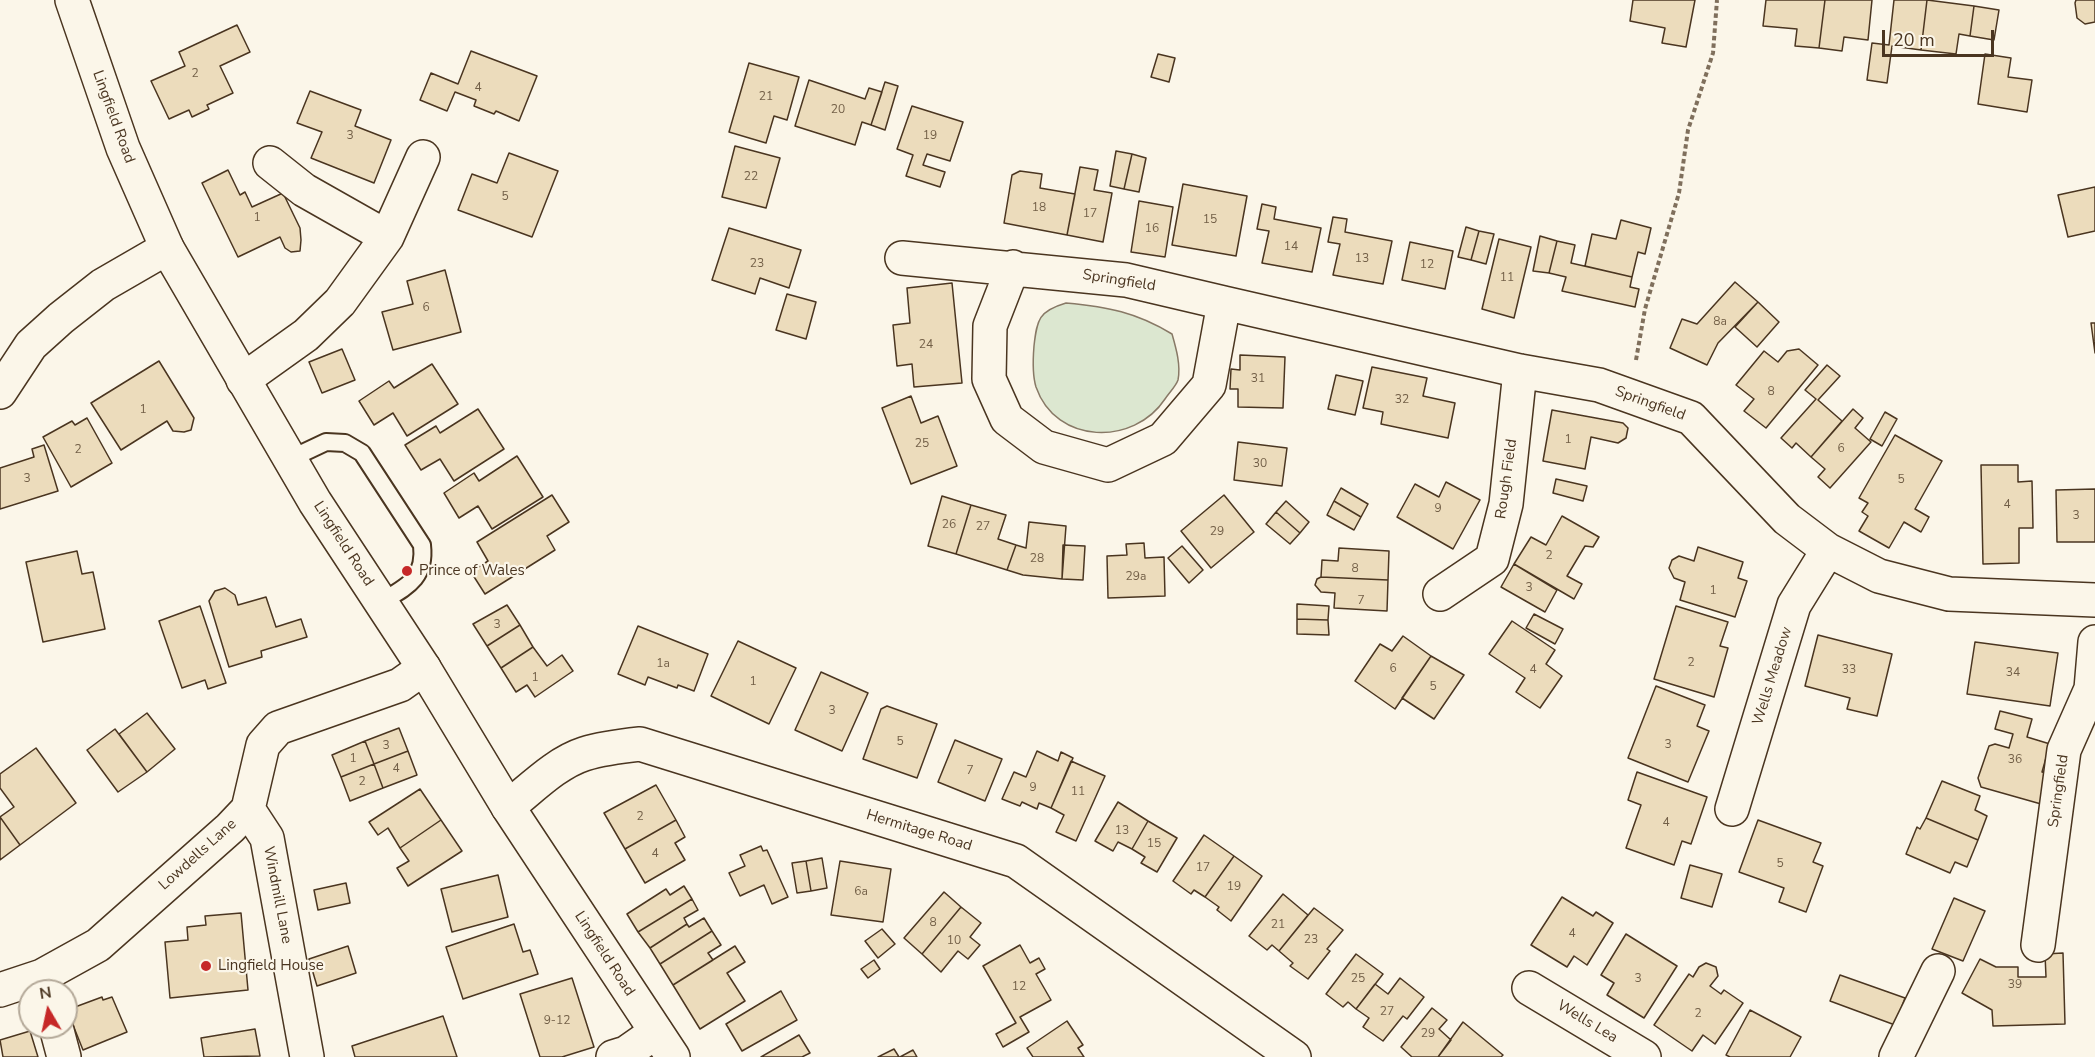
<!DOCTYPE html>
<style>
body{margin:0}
#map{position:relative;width:2095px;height:1057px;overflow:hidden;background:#fbf6e9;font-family:"Nunito Sans",sans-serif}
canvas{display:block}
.north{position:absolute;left:18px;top:979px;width:60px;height:60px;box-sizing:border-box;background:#fbf6e9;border:2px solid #b4a999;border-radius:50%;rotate:351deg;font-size:16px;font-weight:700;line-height:24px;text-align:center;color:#4a3520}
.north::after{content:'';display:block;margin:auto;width:21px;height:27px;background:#c62828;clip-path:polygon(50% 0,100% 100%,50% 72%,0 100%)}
.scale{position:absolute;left:1882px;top:30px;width:112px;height:27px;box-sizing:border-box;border:3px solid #4a3520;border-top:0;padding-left:8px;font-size:18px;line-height:21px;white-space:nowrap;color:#4a3520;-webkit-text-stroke:4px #fbf6e9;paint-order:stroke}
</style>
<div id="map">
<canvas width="2095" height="1057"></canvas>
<div class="north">N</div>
<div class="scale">20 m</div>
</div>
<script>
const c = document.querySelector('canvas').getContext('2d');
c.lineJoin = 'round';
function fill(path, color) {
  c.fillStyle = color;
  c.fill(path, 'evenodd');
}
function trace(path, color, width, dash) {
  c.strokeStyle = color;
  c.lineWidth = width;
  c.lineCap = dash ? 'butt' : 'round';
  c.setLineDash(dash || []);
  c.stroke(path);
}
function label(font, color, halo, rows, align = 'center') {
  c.font = font + ' "Nunito Sans",sans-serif';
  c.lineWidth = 4.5;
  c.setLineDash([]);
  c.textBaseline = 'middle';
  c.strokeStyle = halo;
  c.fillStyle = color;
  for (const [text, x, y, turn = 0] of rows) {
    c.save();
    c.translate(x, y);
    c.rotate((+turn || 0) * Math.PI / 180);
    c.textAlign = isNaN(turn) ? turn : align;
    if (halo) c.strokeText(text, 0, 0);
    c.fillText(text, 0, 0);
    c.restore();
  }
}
const green = new Path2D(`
 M 1066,303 C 1108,307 1136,312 1172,334 C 1176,348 1181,365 1178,380 C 1176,386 1169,393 1165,399 C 1134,446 1056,445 1036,387 C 1032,374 1033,358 1034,346 C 1037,319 1039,311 1066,303 Z`);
fill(green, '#dce7d0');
trace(green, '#887966', 1.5);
const building = new Path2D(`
 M 1633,0 L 1695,0 L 1686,47 L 1662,43 L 1665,28 L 1630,21 Z
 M 1766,0 L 1825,0 L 1819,48 L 1795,46 L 1797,29 L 1763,26 Z
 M 1825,0 L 1872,0 L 1868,40 L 1844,37 L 1842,51 L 1819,48 Z
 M 1894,0 L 1927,0 L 1921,50 L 1892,46 L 1887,83 L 1867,80 L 1872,43 L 1889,45 Z
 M 1927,0 L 1974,6 L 1970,36 L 1959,34 L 1956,54 L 1921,50 Z
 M 2076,0 L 2095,0 L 2095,22 L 2085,24 L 2077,18 L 2075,3 Z
 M 1974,6 L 1999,10 L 1994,40 L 1970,36 Z
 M 237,25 L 250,52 L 220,66 L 233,93 L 207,105 L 209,109 L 192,117 L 189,110 L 169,119 L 151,81 L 185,66 L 179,52 Z
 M 471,51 L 537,76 L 519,121 L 496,111 L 494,114 L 474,106 L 476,100 L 455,92 L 447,111 L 420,100 L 431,73 L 458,84 Z
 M 1158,54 L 1175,58 L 1169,82 L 1151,77 Z
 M 1985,54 L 2011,58 L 2008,77 L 2032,80 L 2027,112 L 1978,104 Z
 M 749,63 L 799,77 L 787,120 L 774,116 L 766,143 L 729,132 Z
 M 809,80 L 865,99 L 869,88 L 882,92 L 871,125 L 862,122 L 855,145 L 795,126 Z
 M 885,82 L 898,86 L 885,130 L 871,125 Z
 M 310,91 L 361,110 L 355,126 L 391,140 L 374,183 L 311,158 L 322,132 L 297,123 Z
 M 912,106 L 963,122 L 950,161 L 927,154 L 923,165 L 945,172 L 940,187 L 906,176 L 913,155 L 897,149 Z
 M 735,146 L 780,158 L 766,208 L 722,197 Z
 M 1116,151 L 1132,154 L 1124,189 L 1110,186 Z
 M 509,153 L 558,171 L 532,237 L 458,210 L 472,174 L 497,183 Z
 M 1132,154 L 1146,158 L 1139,192 L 1124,189 Z
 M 1080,167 L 1098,170 L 1094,190 L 1112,193 L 1103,242 L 1067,235 Z
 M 228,170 L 240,195 L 245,192 L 252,207 L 283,193 L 300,228 L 301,240 L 300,251 L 291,252 L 285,248 L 280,237 L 238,257 L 202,183 Z
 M 1020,171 L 1042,174 L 1040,188 L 1075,194 L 1067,235 L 1004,223 L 1012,175 Z
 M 1183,184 L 1247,196 L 1236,256 L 1172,245 Z
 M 2095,187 L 2095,231 L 2068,237 L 2058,195 Z
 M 1139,201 L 1173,207 L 1165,257 L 1131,252 Z
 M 1262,204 L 1276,207 L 1274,219 L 1321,228 L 1312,272 L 1262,263 L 1269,231 L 1257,229 Z
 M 1333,217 L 1347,219 L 1345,232 L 1392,241 L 1383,284 L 1333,275 L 1340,244 L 1328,242 Z
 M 1621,220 L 1651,228 L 1645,254 L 1638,252 L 1632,277 L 1585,266 L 1592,234 L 1616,239 Z
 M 1466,227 L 1479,231 L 1471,260 L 1458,257 Z
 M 729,228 L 801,250 L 789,288 L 760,278 L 755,294 L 712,280 Z
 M 1479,231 L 1494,234 L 1486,264 L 1471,260 Z
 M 1540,236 L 1557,241 L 1549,273 L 1533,271 Z
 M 1499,239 L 1531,247 L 1514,318 L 1482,309 Z
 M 1557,241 L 1575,245 L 1571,263 L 1632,277 L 1630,287 L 1639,289 L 1635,307 L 1562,291 L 1566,277 L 1549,273 Z
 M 1410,242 L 1453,251 L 1445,289 L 1402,280 Z
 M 445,270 L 461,332 L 393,350 L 382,312 L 413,304 L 407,281 Z
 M 1735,282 L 1758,302 L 1718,343 L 1707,365 L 1670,348 L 1682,319 L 1697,324 Z
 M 952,283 L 962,383 L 914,387 L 912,364 L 897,366 L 893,325 L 910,323 L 907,288 Z
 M 787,294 L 816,302 L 806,339 L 776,330 Z
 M 1758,302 L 1779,322 L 1757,347 L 1735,327 Z
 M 2091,323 L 2095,323 L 2095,353 Z
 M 342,349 L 355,380 L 322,393 L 309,362 Z
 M 1799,349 L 1818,365 L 1766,428 L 1744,411 L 1754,399 L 1736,385 L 1764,351 L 1778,362 L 1787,351 Z
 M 1240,355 L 1285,357 L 1283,408 L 1238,407 L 1238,389 L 1230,389 L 1231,369 L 1240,370 Z
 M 159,361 L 194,418 L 191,430 L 184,432 L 173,431 L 167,421 L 121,450 L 91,403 Z
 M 432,364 L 458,404 L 407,436 L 393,413 L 374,425 L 359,401 L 389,381 L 394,388 Z
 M 1827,365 L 1840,376 L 1818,400 L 1842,421 L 1811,457 L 1796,443 L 1792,448 L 1781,438 L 1816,399 L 1805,390 Z
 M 1372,367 L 1427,378 L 1423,396 L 1455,403 L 1448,438 L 1381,424 L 1383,412 L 1363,408 Z
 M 1336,375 L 1363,381 L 1355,415 L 1328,409 Z
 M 911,396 L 921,423 L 938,416 L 957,466 L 911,484 L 882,408 Z
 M 478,409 L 504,449 L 454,481 L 440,459 L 421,470 L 405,445 L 436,426 L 440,433 Z
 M 1853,409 L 1863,418 L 1855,428 L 1871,442 L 1830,488 L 1818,477 L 1825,469 L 1811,457 Z
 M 1552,410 L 1623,423 L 1628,428 L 1626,438 L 1618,443 L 1591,437 L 1585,469 L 1543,461 Z
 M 1885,412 L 1897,419 L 1882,446 L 1870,439 Z
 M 87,418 L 112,463 L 71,487 L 43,437 L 72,421 L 75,425 Z
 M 1895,435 L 1942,461 L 1915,509 L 1929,517 L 1921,532 L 1904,522 L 1889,548 L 1859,531 L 1868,516 L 1862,512 L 1868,503 L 1859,498 Z
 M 1238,442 L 1287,448 L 1282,486 L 1234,480 Z
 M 44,445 L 58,491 L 0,509 L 0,468 L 34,457 L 32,449 Z
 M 517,456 L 543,497 L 492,529 L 478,506 L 459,518 L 444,493 L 474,473 L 479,481 Z
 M 1981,465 L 2018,465 L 2018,482 L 2032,481 L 2033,528 L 2019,528 L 2019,563 L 1983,564 Z
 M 1556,479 L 1587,486 L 1583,501 L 1553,493 Z
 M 1446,482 L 1480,500 L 1453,549 L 1397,517 L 1415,484 L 1439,497 Z
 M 1341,488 L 1368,504 L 1361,517 L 1334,501 Z
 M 2095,489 L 2095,542 L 2057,542 L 2056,490 Z
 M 552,495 L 569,522 L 547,536 L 555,550 L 485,594 L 471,572 L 488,561 L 477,542 Z
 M 1224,495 L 1254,532 L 1211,568 L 1181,531 Z
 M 942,496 L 971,505 L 956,554 L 928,546 Z
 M 1286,501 L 1309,522 L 1300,533 L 1276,512 Z
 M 1334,501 L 1361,517 L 1354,530 L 1327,515 Z
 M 971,505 L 1006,515 L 998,539 L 1016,545 L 1007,570 L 956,554 Z
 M 1276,512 L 1300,533 L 1290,544 L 1266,524 Z
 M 1562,516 L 1599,537 L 1593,547 L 1585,546 L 1567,576 L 1582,584 L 1574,599 L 1514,564 L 1531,537 L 1546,545 Z
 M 1029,522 L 1066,526 L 1062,579 L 1023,575 L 1007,570 L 1016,545 L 1026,548 Z
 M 1144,543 L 1145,558 L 1164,557 L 1165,596 L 1108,598 L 1107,556 L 1127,555 L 1126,544 Z
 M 1063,545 L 1085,546 L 1083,580 L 1062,579 Z
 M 1182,546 L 1203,570 L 1189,583 L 1168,558 Z
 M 1698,547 L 1743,562 L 1738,578 L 1747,581 L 1735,617 L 1680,600 L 1685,582 L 1674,578 L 1669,568 L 1672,560 L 1679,556 L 1694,561 Z
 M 1339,548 L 1389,551 L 1388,580 L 1321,577 L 1322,560 L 1338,561 Z
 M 77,551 L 82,574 L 93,572 L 105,629 L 43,642 L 26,562 Z
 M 1514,564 L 1557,590 L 1545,612 L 1501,587 Z
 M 1321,577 L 1388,580 L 1387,611 L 1334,608 L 1335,593 L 1321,592 L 1315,585 L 1317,579 Z
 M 225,588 L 235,595 L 238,605 L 266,597 L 276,627 L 301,619 L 307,637 L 261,651 L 262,657 L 229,667 L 209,601 L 215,591 Z
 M 1297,604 L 1329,606 L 1328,620 L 1297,619 Z
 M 507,605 L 520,625 L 487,646 L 473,624 Z
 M 200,606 L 226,683 L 208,689 L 205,680 L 182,688 L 159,621 Z
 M 1676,606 L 1728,622 L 1720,646 L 1728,648 L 1714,697 L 1654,679 Z
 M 1534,614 L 1563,629 L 1555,644 L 1526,628 Z
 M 1297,619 L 1328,620 L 1329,635 L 1297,634 Z
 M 1512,621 L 1555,650 L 1546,664 L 1562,676 L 1540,708 L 1516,692 L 1525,678 L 1489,654 Z
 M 520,625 L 533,647 L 501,668 L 487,646 Z
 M 638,626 L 708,654 L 694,691 L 678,685 L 677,688 L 648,677 L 645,685 L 618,674 Z
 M 1818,635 L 1892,654 L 1877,716 L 1847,709 L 1850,698 L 1805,686 Z
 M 1403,636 L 1431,656 L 1395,709 L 1355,681 L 1380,644 L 1392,651 Z
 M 738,641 L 796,668 L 769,724 L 711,696 Z
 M 1975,642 L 2058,653 L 2050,706 L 1967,694 Z
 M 533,647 L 547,666 L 562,655 L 573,671 L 535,697 L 527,685 L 516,692 L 501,668 Z
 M 1431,656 L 1464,675 L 1434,719 L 1402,698 Z
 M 821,672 L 868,693 L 842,751 L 795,730 Z
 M 1656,686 L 1705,705 L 1697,726 L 1709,731 L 1688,782 L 1628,758 Z
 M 887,706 L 937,724 L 917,778 L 863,759 L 881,709 Z
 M 2000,711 L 2032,719 L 2027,737 L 2050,744 L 2042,772 L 2050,774 L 2041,804 L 1981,787 L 1978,778 L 1989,746 L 1995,744 L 2009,748 L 2013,734 L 1995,729 Z
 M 147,713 L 175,749 L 147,772 L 119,734 Z
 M 399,728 L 408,751 L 374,764 L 365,741 Z
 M 115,729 L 147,772 L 118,792 L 87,750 Z
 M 955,740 L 1002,759 L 985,801 L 938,782 Z
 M 365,741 L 374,764 L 341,777 L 332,755 Z
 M 36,748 L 76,803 L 20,845 L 0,817 L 14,807 L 0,788 L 0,774 Z
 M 408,751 L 417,775 L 383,788 L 374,764 Z
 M 1037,751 L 1058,761 L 1061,752 L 1073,758 L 1051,808 L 1039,803 L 1037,809 L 1022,802 L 1020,806 L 1002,799 L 1014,772 L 1026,777 Z
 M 1071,761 L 1105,776 L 1076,841 L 1056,832 L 1064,815 L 1051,808 Z
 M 374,764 L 383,788 L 350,801 L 341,777 Z
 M 1637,772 L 1707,797 L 1691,844 L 1682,841 L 1674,865 L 1626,848 L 1641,805 L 1628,800 Z
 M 1942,781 L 1980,796 L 1975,810 L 1987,816 L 1978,840 L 1926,818 Z
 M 656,785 L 676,820 L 625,849 L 604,813 Z
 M 420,789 L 441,820 L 400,848 L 388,828 L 378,835 L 369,822 Z
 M 1118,802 L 1148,821 L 1132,849 L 1118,842 L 1113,851 L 1095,841 Z
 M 0,817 L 20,845 L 0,860 Z
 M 1926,818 L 1978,840 L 1967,867 L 1955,862 L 1950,873 L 1906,854 L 1917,827 L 1920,829 Z
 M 441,820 L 462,851 L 408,886 L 397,868 L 409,861 L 400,848 Z
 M 676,820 L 685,837 L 675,843 L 685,860 L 645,883 L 625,849 Z
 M 1758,820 L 1821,843 L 1813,862 L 1823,866 L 1806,912 L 1779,902 L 1784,888 L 1739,872 Z
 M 1148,821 L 1177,838 L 1157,872 L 1141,863 L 1145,857 L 1132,849 Z
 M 1204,835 L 1234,856 L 1205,897 L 1194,890 L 1191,894 L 1173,881 Z
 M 761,846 L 763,851 L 767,850 L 788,897 L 772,904 L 764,885 L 740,896 L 729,873 L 745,866 L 740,855 Z
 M 1234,856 L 1262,876 L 1231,921 L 1217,910 L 1219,907 L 1205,897 Z
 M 822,858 L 827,888 L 811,891 L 806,861 Z
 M 806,861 L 811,891 L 797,893 L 792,863 Z
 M 840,861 L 891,869 L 883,922 L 831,915 Z
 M 1690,865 L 1722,874 L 1712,907 L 1681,898 Z
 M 498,875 L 508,917 L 452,932 L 441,889 Z
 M 346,883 L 350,903 L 318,910 L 314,890 Z
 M 684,886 L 692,899 L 638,932 L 627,914 L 666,889 L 670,895 Z
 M 944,892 L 961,907 L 922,954 L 904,938 Z
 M 1283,894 L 1308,915 L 1279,951 L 1272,945 L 1267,950 L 1249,936 Z
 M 1562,897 L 1593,916 L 1596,912 L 1613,923 L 1587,965 L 1574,956 L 1567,967 L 1531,945 Z
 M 1954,898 L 1985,911 L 1963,961 L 1932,949 Z
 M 692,899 L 698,910 L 684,918 L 687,924 L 650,948 L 638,932 Z
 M 961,907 L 981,923 L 970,937 L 980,945 L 968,959 L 958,951 L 941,972 L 922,954 Z
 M 1314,908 L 1343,930 L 1327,949 L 1330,951 L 1308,979 L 1290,966 L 1293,963 L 1279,951 Z
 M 241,913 L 248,990 L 170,998 L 165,942 L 188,940 L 187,927 L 206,925 L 205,916 Z
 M 704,918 L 712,931 L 660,964 L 650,948 L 687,924 L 689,927 Z
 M 514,924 L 523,952 L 530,950 L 538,974 L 463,999 L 446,947 Z
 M 882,929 L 895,944 L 878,958 L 865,941 Z
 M 712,931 L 721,945 L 708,953 L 713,960 L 673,985 L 660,964 Z
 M 1626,934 L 1677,966 L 1644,1018 L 1607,995 L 1614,983 L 1601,975 Z
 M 1020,945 L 1030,963 L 1039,958 L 1045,969 L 1036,974 L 1051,1000 L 1020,1017 L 1029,1032 L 1003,1047 L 996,1034 L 1016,1023 L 983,966 Z
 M 348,946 L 356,973 L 317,986 L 309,959 Z
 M 735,946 L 745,962 L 727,973 L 745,1001 L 700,1029 L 673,985 Z
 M 2063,953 L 2065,1024 L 1993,1026 L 1992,1010 L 1962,993 L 1980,959 L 1996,967 L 2018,967 L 2018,977 L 2046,977 L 2045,954 Z
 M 1356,954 L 1383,974 L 1356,1009 L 1348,1002 L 1343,1007 L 1326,994 Z
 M 874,960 L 880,969 L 868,978 L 861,969 Z
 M 1706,963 L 1716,967 L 1718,976 L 1710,986 L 1721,994 L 1724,990 L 1743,1003 L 1715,1044 L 1703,1035 L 1692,1051 L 1654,1025 L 1689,974 L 1693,977 L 1699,967 Z
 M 1840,975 L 1905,998 L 1895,1025 L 1830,1001 Z
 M 572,978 L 594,1047 L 562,1057 L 540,1057 L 520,994 Z
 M 1400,978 L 1424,997 L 1407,1019 L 1403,1016 L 1383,1041 L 1363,1027 L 1369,1018 L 1356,1009 L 1375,984 L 1388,994 Z
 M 781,991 L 797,1020 L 742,1051 L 726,1024 Z
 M 102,997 L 103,1000 L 112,997 L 127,1032 L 83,1050 L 67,1010 Z
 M 1432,1008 L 1447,1020 L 1439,1029 L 1451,1040 L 1438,1057 L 1412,1057 L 1401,1047 Z
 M 1750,1010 L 1801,1037 L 1790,1057 L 1730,1057 L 1726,1055 Z
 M 443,1016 L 457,1057 L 355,1057 L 352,1046 Z
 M 1067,1021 L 1083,1045 L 1078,1048 L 1084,1057 L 1033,1057 L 1027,1048 Z
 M 1463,1022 L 1503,1055 L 1501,1057 L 1438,1057 Z
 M 255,1029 L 260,1056 L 204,1057 L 201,1038 Z
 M 30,1031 L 38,1057 L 3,1057 L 0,1040 Z
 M 799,1035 L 810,1053 L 802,1057 L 761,1057 Z
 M 894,1049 L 899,1057 L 878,1057 Z
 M 913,1050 L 917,1057 L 900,1057 Z`);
fill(building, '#ecdcbc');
trace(building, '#4a3520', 1.5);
const service = new Path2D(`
 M 290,459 L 326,442 L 345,443 L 362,453 L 422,545 C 426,579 406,587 381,602`);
const minor = new Path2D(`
 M 270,163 L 304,190 L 387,237
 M 902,258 L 1126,280 L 1224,303 L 1209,385 L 1163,439 L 1108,465 L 1044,447 L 1007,419 L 989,379 L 990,326 L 1013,267
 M 1224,303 L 1520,371 L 1599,385 L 1691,418 L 1787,519 L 1828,550 L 1879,576 L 1949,594 L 2095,600
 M 243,380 L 306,335 L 340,302 L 387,237 L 423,157
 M 0,392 L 31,345 L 61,318 L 103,285 L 167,248
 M 1440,594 L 1492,559 L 1506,504 L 1520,371
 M 508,807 C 531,789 556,763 584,754 C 603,748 621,746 640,744 L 1016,861 L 1294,1057
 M 248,809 L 267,838 L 307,1057
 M 1732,809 L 1794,605 L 1828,550
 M 2038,945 L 2064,750 L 2091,689 L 2095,642
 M 1529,988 L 1644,1057
 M 0,990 L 42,976 L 98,945 L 230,828 L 248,809 L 263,745 L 278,728 L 400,685 L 424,668
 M 56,1027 L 64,1057
 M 613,1057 L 626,1053 L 656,1032
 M 1896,1057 L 1938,971`);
const tertiary = new Path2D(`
 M 72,0 L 123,148 L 167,248 L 315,502 L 424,668 L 508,807 L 673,1057`);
trace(service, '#4a3520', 20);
trace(minor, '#4a3520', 36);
trace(tertiary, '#4a3520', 36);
trace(new Path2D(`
 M 1636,360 L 1645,309 L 1679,193 L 1688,130 L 1713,53 L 1717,0`), '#7f6f5c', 4, [4.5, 3]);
trace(service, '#fbf6e9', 16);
trace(minor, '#fbf6e9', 33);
trace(tertiary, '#fbf6e9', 33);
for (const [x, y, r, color] of [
 [407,571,6,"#c62828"],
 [206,966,6,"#c62828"]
]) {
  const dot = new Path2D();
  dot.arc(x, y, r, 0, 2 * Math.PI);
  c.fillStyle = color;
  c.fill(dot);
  trace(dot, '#fbf6e9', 2);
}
label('12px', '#725f47', null, [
 ["2",195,74],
 ["4",478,88],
 ["21",766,97],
 ["20",838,110],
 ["3",350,136],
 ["19",930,136],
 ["22",751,177],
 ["5",505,197],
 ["18",1039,208],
 ["17",1090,214],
 ["1",257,218],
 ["15",1210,220],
 ["16",1152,229],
 ["14",1291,247],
 ["13",1362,259],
 ["23",757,264],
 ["12",1427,265],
 ["11",1507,278],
 ["6",426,308],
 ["8a",1720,322],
 ["24",926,345],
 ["31",1258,379],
 ["8",1771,392],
 ["32",1402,400],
 ["1",143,410],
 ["1",1568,440],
 ["25",922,444],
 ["6",1841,449],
 ["2",78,450],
 ["30",1260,464],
 ["3",27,479],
 ["5",1901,480],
 ["4",2007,505],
 ["9",1438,509],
 ["3",2076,516],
 ["26",949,525],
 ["27",983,527],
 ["29",1217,532],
 ["2",1549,556],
 ["28",1037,559],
 ["8",1355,569],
 ["29a",1136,577],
 ["3",1529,588],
 ["1",1713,591],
 ["7",1361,601],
 ["3",497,625],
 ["2",1691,663],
 ["1a",663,664],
 ["6",1393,669],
 ["4",1533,670],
 ["33",1849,670],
 ["34",2013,673],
 ["1",535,678],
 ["1",753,682],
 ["5",1433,687],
 ["3",832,711],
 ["5",900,742],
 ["3",1668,745],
 ["3",386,746],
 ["1",353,759],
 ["36",2015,760],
 ["4",396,769],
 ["7",970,771],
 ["2",362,782],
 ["9",1033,788],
 ["11",1078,792],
 ["2",640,817],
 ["4",1666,823],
 ["13",1122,831],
 ["15",1154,844],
 ["4",655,854],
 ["5",1780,864],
 ["17",1203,868],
 ["19",1234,887],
 ["6a",861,892],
 ["8",933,923],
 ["21",1278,925],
 ["4",1572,934],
 ["23",1311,940],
 ["10",954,941],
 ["25",1358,979],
 ["3",1638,979],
 ["39",2015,985],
 ["12",1019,987],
 ["27",1387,1012],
 ["2",1698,1014],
 ["9-12",557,1021],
 ["29",1428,1034]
]);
label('15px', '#4a3520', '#fbf6e9', [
 ["Lingfield Road",113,117,70],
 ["Springfield",1119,281,9],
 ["Springfield",1650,404,20],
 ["Rough Field",1507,479,-82],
 ["Lingfield Road",343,544,57],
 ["Wells Meadow",1773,676,-73],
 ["Springfield",2059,791,-82],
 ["Hermitage Road",919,831,17],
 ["Lowdells Lane",198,855,-42],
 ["Windmill Lane",277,895,79],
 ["Lingfield Road",604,954,57],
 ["Wells Lea",1587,1022,31]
]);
label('15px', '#4a3520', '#fbf6e9', [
 ["Prince of Wales",419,571],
 ["Lingfield House",218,966]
], 'left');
</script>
